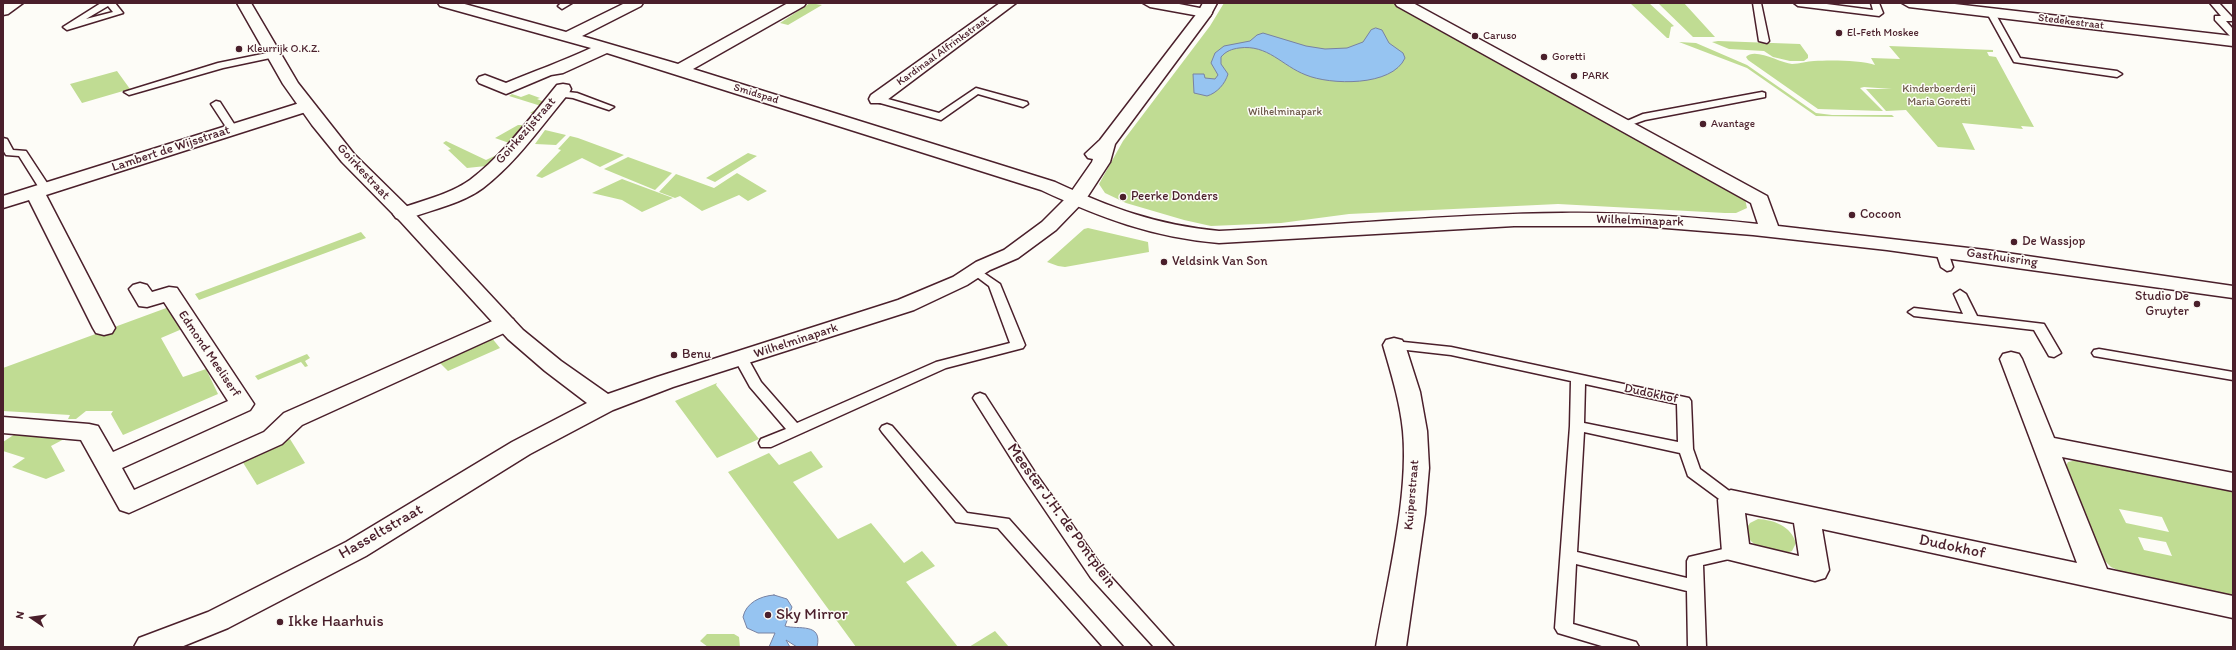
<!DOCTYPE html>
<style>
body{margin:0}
#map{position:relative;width:2236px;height:650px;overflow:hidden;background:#fdfcf7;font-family:Itim,sans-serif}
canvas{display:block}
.frame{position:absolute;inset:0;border:4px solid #4a1f2b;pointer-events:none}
.north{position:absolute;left:12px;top:598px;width:40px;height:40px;-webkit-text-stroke:3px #fdfcf7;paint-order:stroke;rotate:283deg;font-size:11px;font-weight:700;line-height:16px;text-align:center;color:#4a1f2b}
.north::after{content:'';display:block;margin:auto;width:14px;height:18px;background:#4a1f2b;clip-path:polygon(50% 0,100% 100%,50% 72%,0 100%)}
</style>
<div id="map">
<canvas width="2236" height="650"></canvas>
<div class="frame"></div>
<div class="north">N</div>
</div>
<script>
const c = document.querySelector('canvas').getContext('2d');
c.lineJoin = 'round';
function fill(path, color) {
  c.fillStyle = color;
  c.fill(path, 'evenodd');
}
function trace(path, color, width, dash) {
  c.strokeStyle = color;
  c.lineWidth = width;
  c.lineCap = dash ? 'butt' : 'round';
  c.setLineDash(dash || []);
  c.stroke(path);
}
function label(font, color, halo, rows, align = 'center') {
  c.font = font + ' Itim,sans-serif';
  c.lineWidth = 3;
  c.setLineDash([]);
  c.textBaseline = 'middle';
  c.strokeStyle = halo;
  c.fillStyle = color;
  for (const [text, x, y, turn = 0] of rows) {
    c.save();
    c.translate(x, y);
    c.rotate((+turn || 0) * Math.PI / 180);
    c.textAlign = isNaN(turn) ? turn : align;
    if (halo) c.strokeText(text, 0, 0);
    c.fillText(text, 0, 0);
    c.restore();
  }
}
fill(new Path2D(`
 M 810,3 L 822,5 L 788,25 L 780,23 Z
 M 1224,3 L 1394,3 L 1745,199 L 1747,208 L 1736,213 L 1725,213 L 1558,204 L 1349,214 L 1281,223 L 1211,226 L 1184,220 L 1126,203 L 1105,193 L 1099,184 L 1123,141 L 1210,26 Z
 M 1630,3 L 1649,3 L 1674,26 L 1671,27 L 1669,38 L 1667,38 Z
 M 1658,3 L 1684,3 L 1715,37 L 1693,37 Z
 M 1718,41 L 1800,44 L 1808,55 L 1808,58 L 1804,61 L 1790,61 L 1773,57 L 1764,51 L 1729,49 L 1712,42 Z
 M 1679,42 L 1696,43 L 1747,65 L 1816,113 L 1832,115 L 1892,115 L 1894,117 L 1816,116 L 1747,68 Z
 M 1889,46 L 1993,50 L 1993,52 L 1987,52 L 1989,56 L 1996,57 L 2034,127 L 2021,126 L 2023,129 L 1962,123 L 1975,150 L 1938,147 L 1906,110 L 1886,111 L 1866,89 L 1892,89 L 1864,87 L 1860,88 L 1883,111 L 1818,109 L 1748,60 L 1746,57 C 1755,47 1780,63 1792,64 C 1800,64 1807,61 1814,61 C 1830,60 1860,60 1875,65 L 1871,58 L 1900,59 Z
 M 117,71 L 130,89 L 82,103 L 70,84 Z
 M 512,94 L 521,97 L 529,94 L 540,98 L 537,99 L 547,103 L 535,114 L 530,113 L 541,106 L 509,96 Z
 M 518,125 L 529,125 L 512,144 L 495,138 Z
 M 545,130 L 566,135 L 556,145 L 535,144 Z
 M 570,136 L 578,138 L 624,155 L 600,167 L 582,158 L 542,178 L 536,176 L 561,150 L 558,149 Z
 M 446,141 L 486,160 L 503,152 L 486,166 L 467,168 L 448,150 L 451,149 L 443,143 Z
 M 748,153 L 757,156 L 715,182 L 706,178 Z
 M 628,157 L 672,173 L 655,190 L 604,169 Z
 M 737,173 L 767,191 L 748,201 L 739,195 L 702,211 L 680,196 L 675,198 L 659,192 L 676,174 L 714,188 Z
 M 622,179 L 673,198 L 642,212 L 622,200 L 592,193 Z
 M 1088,228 L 1148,242 L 1149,252 L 1065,267 L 1058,266 L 1047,262 L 1084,229 Z
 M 361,232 L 366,238 L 199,300 L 195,294 Z
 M 169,307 L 182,329 L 161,338 L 183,377 L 206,369 L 218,394 L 123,435 L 111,414 L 113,411 L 86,411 L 76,419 L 68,419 L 70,415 L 3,411 L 3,368 Z
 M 491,337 L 500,348 L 448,371 L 439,362 Z
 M 307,354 L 310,358 L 305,361 L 308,366 L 305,367 L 301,362 L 258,380 L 255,376 Z
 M 717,383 L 716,385 L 759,439 L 717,458 L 675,401 Z
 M 15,434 L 66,438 L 51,446 L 65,471 L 46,479 L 12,467 L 25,458 L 3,451 L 3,442 Z
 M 290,439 L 305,463 L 257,485 L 242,461 Z
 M 811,451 L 823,467 L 793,482 L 838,539 L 871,523 L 904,563 L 922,551 L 935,566 L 906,582 L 958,647 L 856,647 L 728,472 L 769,453 L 779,465 Z
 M 2077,460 L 2233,490 L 2233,598 L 2126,574 L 2111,567 L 2102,558 L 2066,466 L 2068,462 ZM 2119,509 L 2162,517 L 2169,532 L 2126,523 ZM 2138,537 L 2166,542 L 2172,556 L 2144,550 Z
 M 1758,519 C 1774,520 1791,526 1796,543 L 1792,551 C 1778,558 1734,543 1750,523 Z
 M 995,631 L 1009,647 L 969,647 Z
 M 707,634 L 734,634 L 739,637 L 740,647 L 708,647 L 700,641 Z`), '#c0dc93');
const water = new Path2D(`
 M 1376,28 L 1382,30 L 1389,43 L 1403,53 L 1405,58 C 1392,87 1330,85 1306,75 C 1282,66 1268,44 1239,48 C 1232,49 1226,51 1221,57 L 1221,64 L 1228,74 C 1225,84 1217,93 1207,96 L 1194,93 L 1193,74 L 1204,74 L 1205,78 L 1215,79 L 1218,75 L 1211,63 L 1215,53 L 1224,46 L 1250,41 L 1257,35 L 1263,33 L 1306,46 L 1325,49 L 1347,48 L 1363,42 L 1371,30 Z
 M 774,595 L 787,599 L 792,607 L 785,626 C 798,630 823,622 817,647 L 797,647 L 786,640 L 790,647 L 769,647 L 775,633 L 758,633 L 747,628 L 743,617 C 746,603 760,596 774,595 Z`);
fill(water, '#96c4f1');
trace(water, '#7882a2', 1);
const lane = new Path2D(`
 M 101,3 L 115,3 L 123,13 L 67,30 L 63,27 ZM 108,6 L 113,12 L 86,19 Z
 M 561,3 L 572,3 L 562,9 L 558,6 Z
 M 1753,3 L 1761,3 L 1769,41 L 1767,43 L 1759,41 Z
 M 1794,3 L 1819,3 L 1873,10 L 1871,3 L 1879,3 L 1883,13 L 1879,16 L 1798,6 Z
 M 2210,3 L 2219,3 L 2232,17 L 2232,21 L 2226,21 L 2233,29 L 2233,37 L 2230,36 L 2215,20 L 2215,16 L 2221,16 Z
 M 1991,10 L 1995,13 L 2020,58 L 2117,71 L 2122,74 L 2117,77 L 2014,62 L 1987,13 Z
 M 272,52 L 277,55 L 275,57 L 223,68 L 129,95 L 124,92 L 218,63 Z
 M 976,88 L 1027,102 L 1028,104 L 1023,107 L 978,94 L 941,120 L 873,101 L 872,99 L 877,96 L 939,113 Z
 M 559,91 L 577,93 L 614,107 L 609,110 L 573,98 L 556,96 L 556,92 Z
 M 1762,92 L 1765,93 L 1765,97 L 1645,120 L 1625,127 L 1620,124 L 1643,114 Z
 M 216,101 L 220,102 L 238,130 L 237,132 L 229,132 L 228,130 L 211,104 Z
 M 3,138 L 7,139 L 13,150 L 26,151 L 51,189 L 49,191 L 41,191 L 19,156 L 6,155 L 3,150 Z
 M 1943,251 L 1949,255 L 1953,267 L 1951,270 L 1947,271 L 1941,267 L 1937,255 Z
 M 975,267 L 1000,284 L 1025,345 L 1023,348 L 946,368 L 771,447 L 761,447 L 759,443 L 761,439 L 786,429 L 750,387 L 734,358 L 736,355 L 746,355 L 761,382 L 797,423 L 936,362 L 1010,343 L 989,286 L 969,271 Z
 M 1960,290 L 1966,294 L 1977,316 L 2044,324 L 2061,353 L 2054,357 L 2049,356 L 2034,330 L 1914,316 L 1908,312 L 1914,308 L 1963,314 L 1954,294 Z
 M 1394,341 L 1451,347 L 1689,398 L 1691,401 L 1693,449 L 1700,469 L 1736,496 L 1739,500 L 1736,504 L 1731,506 L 1726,504 L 1688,476 L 1680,453 L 1584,432 L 1577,552 L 1687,578 L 1687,561 L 1689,557 L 1736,546 L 1742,548 L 1744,552 L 1742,556 L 1703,565 L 1706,647 L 1688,647 L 1687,591 L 1576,564 L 1573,624 L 1636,642 L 1639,647 L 1605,647 L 1558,633 L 1555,628 L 1570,426 L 1571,381 L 1451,355 L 1389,348 L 1387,345 L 1389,342 ZM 1585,384 L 1677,404 L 1678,442 L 1584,423 Z
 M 2099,349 L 2233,372 L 2233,380 L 2094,356 L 2092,353 L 2094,350 Z
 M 980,393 L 985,395 L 1034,471 L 1103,568 L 1174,647 L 1154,647 L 1091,578 L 1024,479 L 973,398 L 975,395 Z
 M 887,424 L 892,426 L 967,513 L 1009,519 L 1123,647 L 1103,647 L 998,528 L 956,522 L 882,432 L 880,429 L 882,426 Z`);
const street = new Path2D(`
 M 6,3 L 23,3 L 8,14 L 3,15 L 3,5 Z
 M 438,3 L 461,3 L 566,32 L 625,3 L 643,3 L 641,6 L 582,36 L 678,64 L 788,3 L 806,3 L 804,6 L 693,69 L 1055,182 C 1111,208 1156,225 1219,231 C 1333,226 1448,214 1562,213 C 1628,212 1693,217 1758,224 L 1751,203 L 1397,6 L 1395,3 L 1413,3 L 1767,196 L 1778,226 L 1986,250 L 2233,286 L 2233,298 L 1887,250 L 1753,235 L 1641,226 L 1514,226 L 1219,243 C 1152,237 1101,218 1041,190 L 607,53 L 563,73 L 551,75 L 506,94 L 479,83 L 477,80 L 479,77 L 485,75 L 506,83 C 535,71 563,61 591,48 L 440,6 Z
 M 1000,3 L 1016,3 L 883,103 L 871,103 L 869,99 L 871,95 Z
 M 1143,3 L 1174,3 L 1210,10 L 1212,13 L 1210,16 L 1205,17 L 1150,7 Z
 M 1902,3 L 1946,3 L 2233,36 L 2233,46 L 1909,7 Z
 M 563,84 L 569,85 L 571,89 L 569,93 C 542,125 517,162 483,188 C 463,203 434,209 410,218 L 403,220 L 396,218 L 393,214 L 396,210 C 420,201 449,195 470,180 C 504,154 530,118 557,85 Z
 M 306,101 L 312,102 L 314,106 L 312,110 L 46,195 L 115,328 L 112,333 L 104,335 L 96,333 L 93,328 L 29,200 L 3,208 L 3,196 Z
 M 140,283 L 147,285 L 152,292 L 169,287 L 177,288 L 254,404 L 250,410 L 122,468 L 134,490 L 264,432 L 284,413 L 497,319 L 505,317 L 513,319 L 516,324 L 513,329 L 302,425 L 282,444 L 129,513 L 120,510 L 81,440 L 3,433 L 3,417 L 89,424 L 98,426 L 113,452 L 228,401 L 164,302 L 147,307 L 139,306 L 129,289 L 133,285 Z
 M 1394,338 L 1402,340 L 1405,345 L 1420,392 L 1427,431 L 1429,468 L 1425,514 L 1406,647 L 1376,647 C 1387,582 1409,496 1403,431 C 1400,401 1391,373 1383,345 L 1386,340 Z
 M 2011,352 L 2019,354 L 2022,359 L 2054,438 L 2233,473 L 2233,491 L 2062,457 L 2107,569 L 2233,596 L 2233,618 L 1822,529 L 1829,570 L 1825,578 L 1815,581 L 1726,559 L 1722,552 L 1718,500 L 1722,493 L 1731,490 L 2077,563 L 2000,359 L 2003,354 ZM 1745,513 L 1794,523 L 1799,556 L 1749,544 Z`);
const secondary = new Path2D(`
 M 237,3 L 251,3 L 298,83 L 354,154 L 415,214 L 523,330 L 561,361 L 608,394 L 657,377 L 898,300 L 953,277 L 976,262 L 1004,250 L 1042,222 L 1069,195 L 1092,162 L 1093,159 L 1088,158 L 1085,154 L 1100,140 L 1198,12 L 1203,3 L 1217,3 L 1210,16 L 1115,144 L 1110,162 L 1086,199 L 1056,230 L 1018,258 L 990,270 L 967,285 L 914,310 L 673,387 L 613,410 L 530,454 L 366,556 L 228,628 L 181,647 L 134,647 L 139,638 L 208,612 L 346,542 L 512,442 L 587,403 L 545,371 L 508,339 L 401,222 L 342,162 L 312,125 L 283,84 Z`);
trace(lane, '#4a1f2b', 3);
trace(street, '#4a1f2b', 3);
trace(secondary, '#4a1f2b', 3);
fill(lane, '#fdfcf7');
fill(street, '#fdfcf7');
fill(secondary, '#fdfcf7');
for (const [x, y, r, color] of [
 [1839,33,4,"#4a1f2b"],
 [1475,36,4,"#4a1f2b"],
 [239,49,4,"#4a1f2b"],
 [1544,57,4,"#4a1f2b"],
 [1574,76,4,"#4a1f2b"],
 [1703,124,4,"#4a1f2b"],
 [1123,197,4,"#4a1f2b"],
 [1852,215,4,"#4a1f2b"],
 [2014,242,4,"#4a1f2b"],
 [1164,262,4,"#4a1f2b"],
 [2197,304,4,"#4a1f2b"],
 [674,355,4,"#4a1f2b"],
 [768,615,4,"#4a1f2b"],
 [280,622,4,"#4a1f2b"]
]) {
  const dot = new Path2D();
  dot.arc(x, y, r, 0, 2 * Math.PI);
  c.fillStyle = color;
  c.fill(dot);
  trace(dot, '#fdfcf7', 1.5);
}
label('11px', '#4a1f2b', '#fdfcf7', [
 ["Stedekestraat",2071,22,7],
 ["Kardinaal Alfrinkstraat",943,51,-36],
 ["Smidspad",756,94,17]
]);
label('11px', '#4a1f2b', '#fdfcf7', [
 ["El-Feth Moskee",1847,33],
 ["Caruso",1483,36],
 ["Kleurrijk O.K.Z.",247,49],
 ["Goretti",1552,57],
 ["PARK",1582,76],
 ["Avantage",1711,124]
], 'left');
label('11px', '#6d584a', '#fdfcf7', [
 ["Kinderboerderij",1939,89],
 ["Maria Goretti",1939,102],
 ["Wilhelminapark",1285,112]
]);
label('13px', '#4a1f2b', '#fdfcf7', [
 ["Goirkezijstraat",526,131,-49],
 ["Lambert de Wijsstraat",171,149,-18],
 ["Goirkestraat",363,172,47],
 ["Wilhelminapark",1640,221,2],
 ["Gasthuisring",2002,258,8],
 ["Wilhelminapark",796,341,-18],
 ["Edmond Meeliserf",209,354,56],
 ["Dudokhof",1651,394,12],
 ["Kuiperstraat",1412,495,-85]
]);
label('13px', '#4a1f2b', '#fdfcf7', [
 ["Peerke Donders",1131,197],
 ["Cocoon",1860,215],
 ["De Wassjop",2022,242],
 ["Veldsink Van Son",1172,262],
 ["Studio De",2189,297,"right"],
 ["Gruyter",2189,312,"right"],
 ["Benu",682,355]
], 'left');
label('16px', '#4a1f2b', '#fdfcf7', [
 ["Meester J.H. de Pontplein",1061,516,54],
 ["Hasseltstraat",381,532,-30],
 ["Dudokhof",1952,547,12]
]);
label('16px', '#4a1f2b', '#fdfcf7', [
 ["Sky Mirror",776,615],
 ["Ikke Haarhuis",288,622]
], 'left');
</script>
